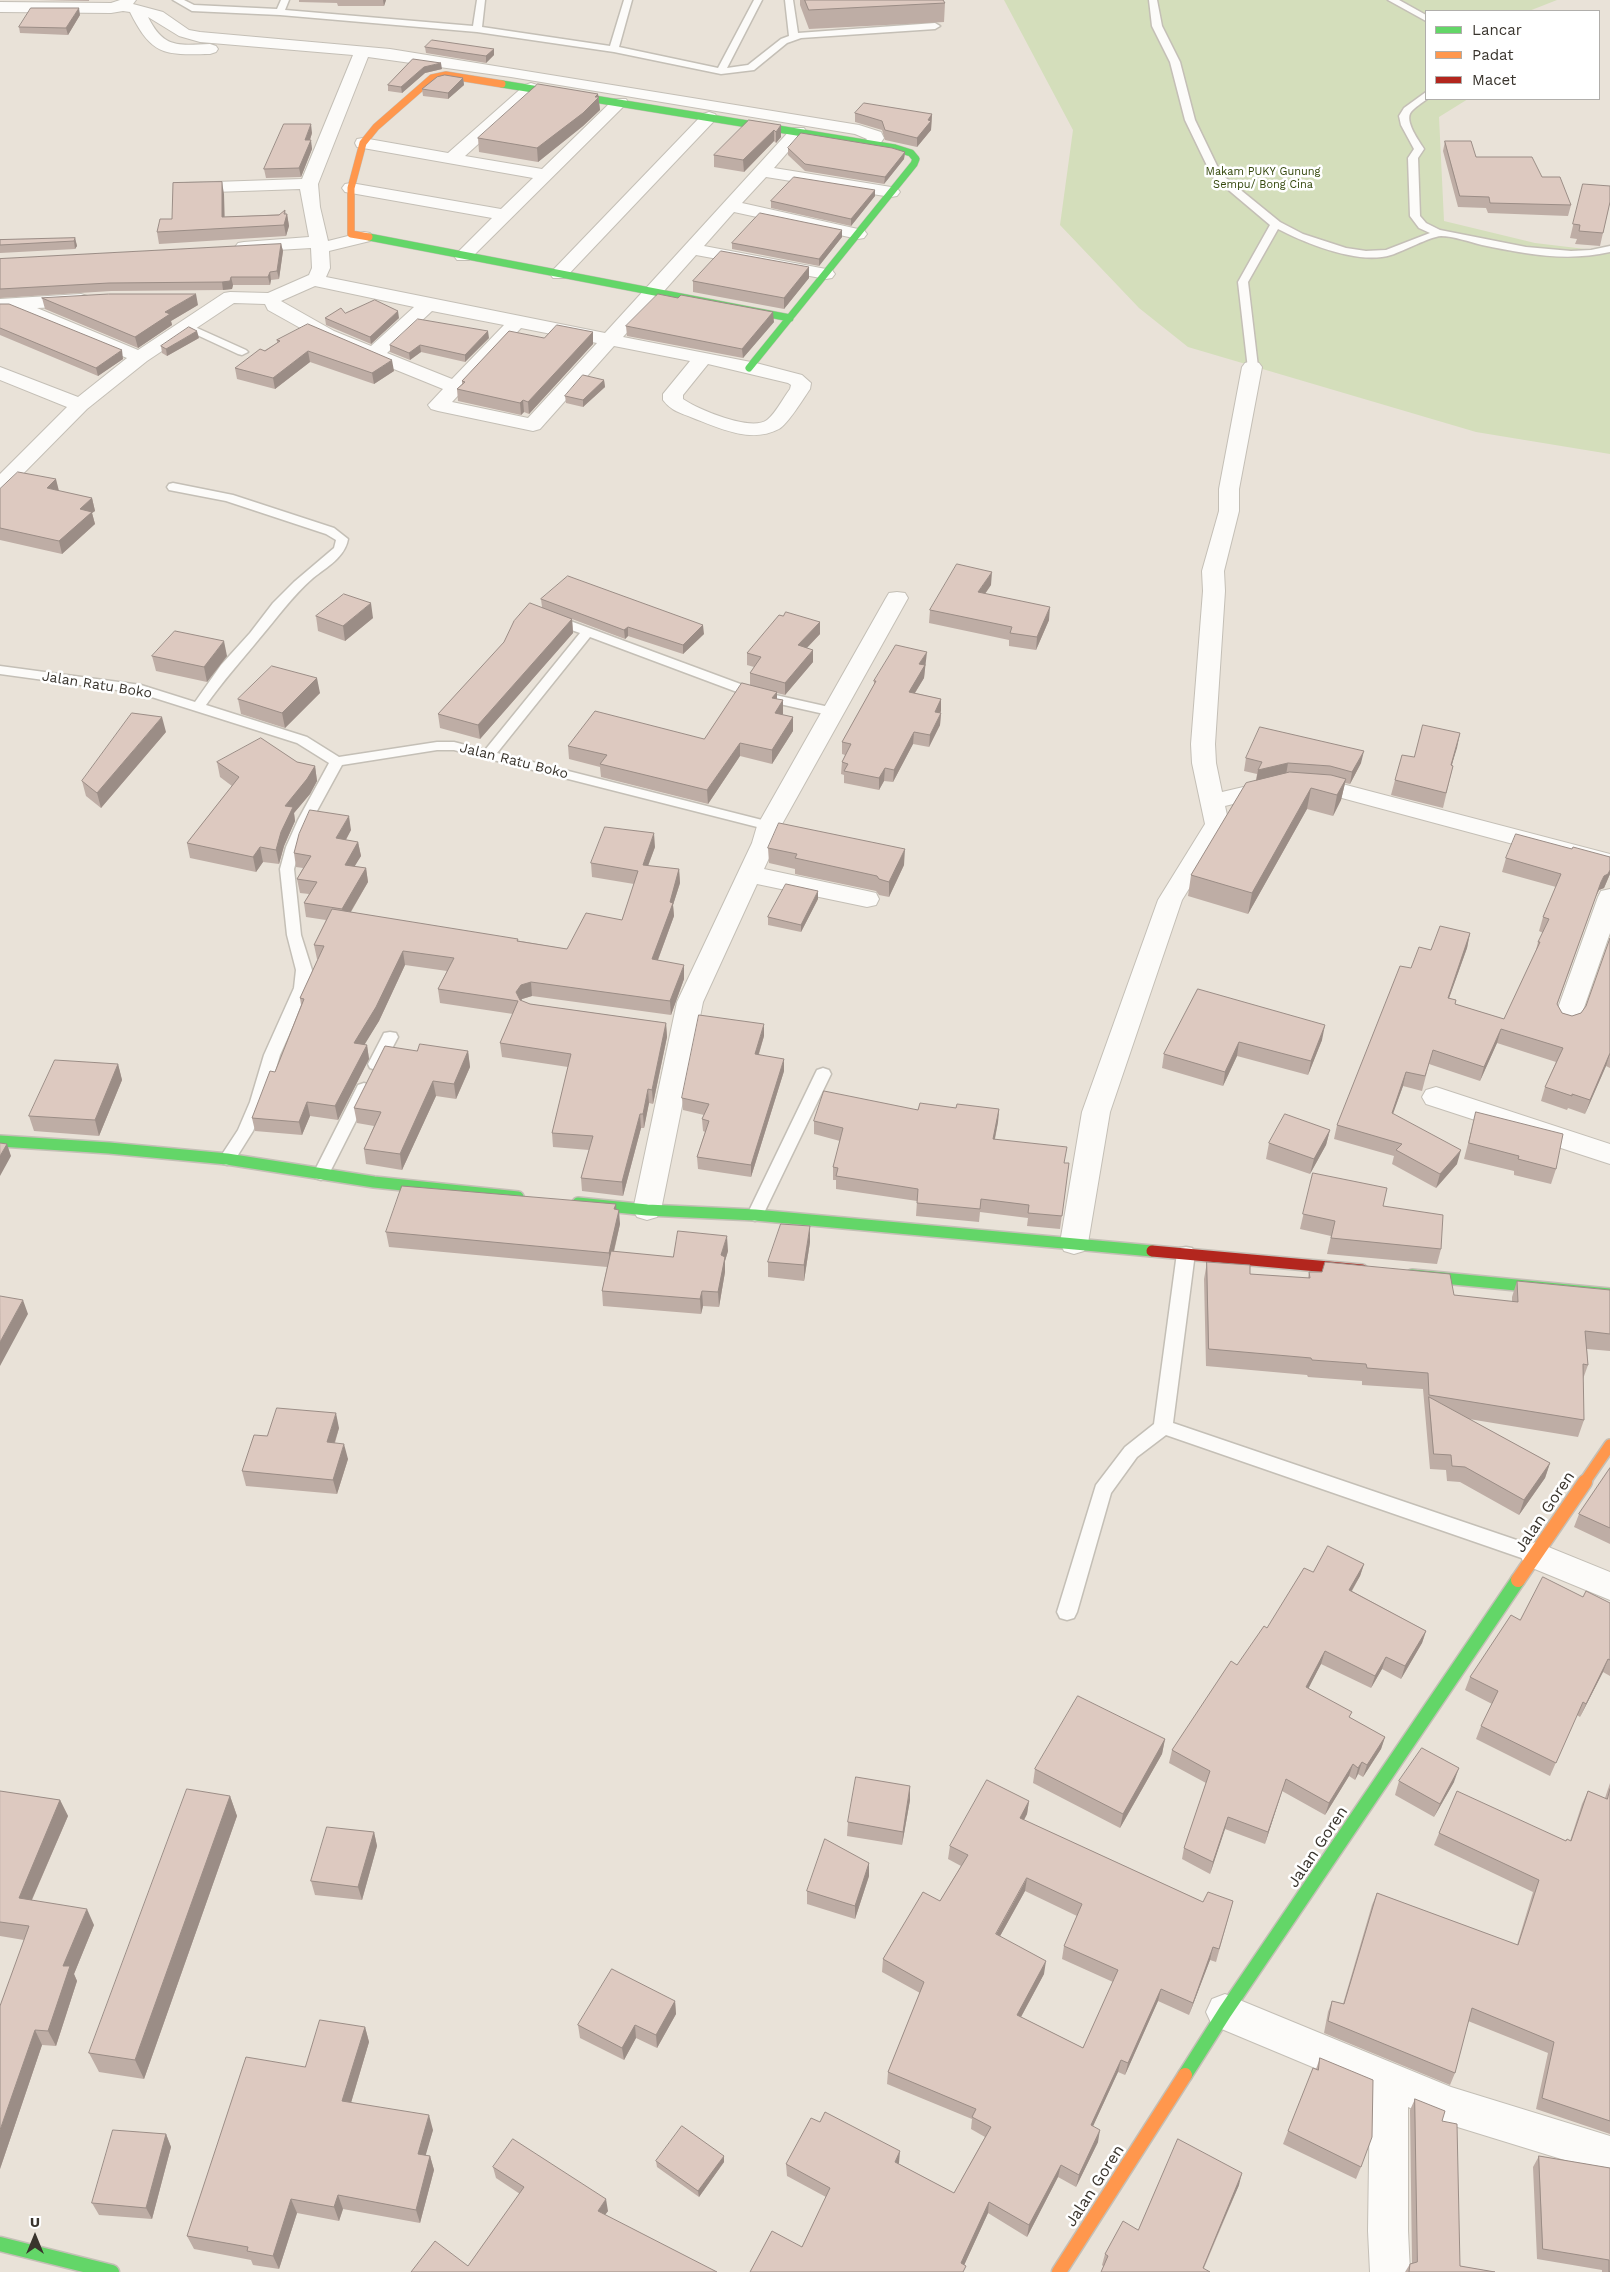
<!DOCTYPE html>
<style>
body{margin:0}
#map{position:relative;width:1610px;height:2272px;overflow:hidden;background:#e9e2d8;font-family:"Work Sans",sans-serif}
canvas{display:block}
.legend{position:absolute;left:1425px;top:10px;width:175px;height:90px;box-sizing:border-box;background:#fff;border:1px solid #b0aeab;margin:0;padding:6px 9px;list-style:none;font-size:15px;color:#39342d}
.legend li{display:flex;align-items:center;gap:10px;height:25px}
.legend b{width:25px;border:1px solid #b0aeab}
.north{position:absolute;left:10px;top:2212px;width:50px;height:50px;-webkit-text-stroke:4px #fff;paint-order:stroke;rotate:0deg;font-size:14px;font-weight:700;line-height:20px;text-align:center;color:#39342d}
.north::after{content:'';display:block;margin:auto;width:18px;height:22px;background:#39342d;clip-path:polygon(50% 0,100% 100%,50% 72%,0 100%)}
</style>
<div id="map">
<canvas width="1610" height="2272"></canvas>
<ul class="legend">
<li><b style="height:6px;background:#63d668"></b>Lancar</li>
<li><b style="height:6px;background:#ff974d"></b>Padat</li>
<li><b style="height:6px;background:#b3261e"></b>Macet</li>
</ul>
<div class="north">U</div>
</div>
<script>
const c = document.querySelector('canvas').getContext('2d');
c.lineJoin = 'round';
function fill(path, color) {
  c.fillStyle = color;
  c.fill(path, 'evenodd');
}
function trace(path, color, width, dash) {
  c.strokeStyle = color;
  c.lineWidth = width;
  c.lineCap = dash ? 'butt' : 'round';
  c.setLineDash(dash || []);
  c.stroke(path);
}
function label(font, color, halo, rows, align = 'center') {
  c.font = font + ' "Work Sans",sans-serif';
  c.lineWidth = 5;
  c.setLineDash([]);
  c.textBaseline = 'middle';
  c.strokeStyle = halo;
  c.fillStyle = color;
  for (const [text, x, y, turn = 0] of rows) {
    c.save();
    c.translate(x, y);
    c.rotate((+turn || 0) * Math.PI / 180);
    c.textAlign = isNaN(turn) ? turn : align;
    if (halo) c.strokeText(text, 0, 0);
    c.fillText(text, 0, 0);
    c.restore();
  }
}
fill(new Path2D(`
 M 1004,0 L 1557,0 L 1529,11 L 1426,11 L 1426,99 L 1468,99 L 1439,117 L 1444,221 L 1535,243 L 1610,252 L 1610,454 L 1476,432 L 1188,347 L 1139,308 L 1060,225 L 1073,130 Z`), '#d4debb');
const lane = new Path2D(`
 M 173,0 L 184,0 L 194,5 L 277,9 L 281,0 L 289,0 L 285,10 L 473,26 L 477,0 L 485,0 L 482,27 L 610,46 L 624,0 L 632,0 L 619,47 L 718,68 L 754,0 L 762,0 L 727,68 L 748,65 L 781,39 L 789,36 L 785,0 L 793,0 L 798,33 L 935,23 L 940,26 L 935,29 L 801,38 L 787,43 L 754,70 L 721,74 L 614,52 L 477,32 L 280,15 L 192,11 Z
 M 1149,0 L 1157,0 L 1162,26 L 1180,62 L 1195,120 L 1221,174 L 1280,222 L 1303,234 L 1346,248 L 1366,251 L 1386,250 L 1430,233 L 1419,228 L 1410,216 L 1408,158 L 1414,149 L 1401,125 L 1399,116 L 1404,108 L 1426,92 L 1427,99 C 1422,103 1415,107 1411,112 C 1404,121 1419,141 1424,149 L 1418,158 L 1420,216 L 1426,223 L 1440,230 L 1526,247 L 1571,251 L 1591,250 L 1610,246 L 1610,252 C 1567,262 1525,254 1482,245 C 1470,242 1453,236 1441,236 C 1429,237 1404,251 1391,255 C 1359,265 1307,244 1278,229 L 1248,282 L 1258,367 L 1256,369 L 1248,369 L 1238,282 L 1270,225 L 1212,176 L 1185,120 L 1170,62 L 1152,26 Z
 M 1388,0 L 1399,0 L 1426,15 L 1426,21 Z
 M 186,323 L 246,350 L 248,352 L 242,355 L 238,354 L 182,328 L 180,326 Z
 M 173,483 L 233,495 L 334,528 L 348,539 C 345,557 327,567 313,578 C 292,596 277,618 259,639 C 241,661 223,681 206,705 L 307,737 L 339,757 L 437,742 L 454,742 L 485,750 L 580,633 L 549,622 L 548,619 L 554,615 L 762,692 L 838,709 L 840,712 L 833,716 L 753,698 L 590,637 L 497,753 L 774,823 L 776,826 L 774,829 L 769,830 L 454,750 L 437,750 L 342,765 L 312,820 L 300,847 L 294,869 L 301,935 L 312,970 L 310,988 L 280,1055 L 266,1102 L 253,1131 L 233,1163 L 227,1165 L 221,1163 L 219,1159 L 238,1130 L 250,1102 L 264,1055 L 294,988 L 296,970 L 287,935 L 280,869 L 286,847 L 298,820 L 329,763 L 297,743 L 139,693 L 0,674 L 0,666 L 141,685 L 195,702 L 221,665 L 250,633 L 273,603 L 294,582 L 334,548 L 336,540 L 326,534 L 226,501 L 169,490 L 167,487 L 169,484 Z
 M 390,1032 L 396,1033 L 398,1037 L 384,1064 L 382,1068 L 376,1070 L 370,1068 L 368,1064 L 382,1037 L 384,1033 Z
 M 823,1068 L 829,1070 L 831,1074 L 763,1215 L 761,1219 L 755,1221 L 749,1219 L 747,1215 L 815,1074 L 817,1070 Z
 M 364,1083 L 370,1085 L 372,1089 L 329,1174 L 327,1178 L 321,1180 L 315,1178 L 313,1174 L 356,1089 L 358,1085 Z
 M 1186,1247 L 1192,1248 L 1195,1253 L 1173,1423 L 1543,1549 L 1545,1555 L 1543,1561 L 1536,1563 L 1166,1435 L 1137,1457 L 1111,1493 L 1077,1612 L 1074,1618 L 1067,1620 L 1060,1618 L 1057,1612 L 1096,1485 L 1125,1447 L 1154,1424 L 1177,1253 L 1180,1248 Z`);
const street = new Path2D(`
 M 120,0 L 136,0 L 133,4 L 163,12 L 189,30 L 200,32 L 390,49 L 859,125 L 881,132 L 884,138 C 879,146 875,150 865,148 L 863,144 L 867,139 L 855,134 L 511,77 L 368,57 L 318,184 L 320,207 L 328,241 L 364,232 L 370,233 L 373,237 L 370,241 L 329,251 L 330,268 L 326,277 L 605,333 L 792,128 L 804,128 L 806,131 L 774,168 L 891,187 L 897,188 L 900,192 L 897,196 L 891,197 L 766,177 L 742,203 L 858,229 L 864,230 L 867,234 L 864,238 L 858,239 L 734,212 L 704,246 L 826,269 L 832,270 L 835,274 L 832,278 L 826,279 L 696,255 L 623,337 L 756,363 L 802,375 L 811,383 L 810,389 C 803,399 788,424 779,429 C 751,444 719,428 693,418 C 681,413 671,411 663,400 L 663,394 L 690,361 L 614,346 L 540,429 L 533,431 L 438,411 L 431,409 L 428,405 L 443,389 L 320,339 L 268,310 L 265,304 L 234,303 L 147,361 L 87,409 L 7,490 L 0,492 L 0,474 L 67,407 L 0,380 L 0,367 L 78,397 L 127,358 L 11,310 L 0,311 L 0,299 L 81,294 L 87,296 L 90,300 L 87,304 L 81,306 L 37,308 L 138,350 L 224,293 L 230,292 L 268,293 L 309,275 L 312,268 L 311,248 L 244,252 L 238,251 L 235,247 L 238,243 L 244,242 L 309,237 L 300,189 L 186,193 L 180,192 L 177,188 L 180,184 L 186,183 L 302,179 L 353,55 L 200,42 L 179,36 L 148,17 C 164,49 178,45 210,44 L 216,46 L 218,49 L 216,52 L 210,54 C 164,55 152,56 130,12 L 123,11 L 111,13 L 0,12 L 0,2 L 111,3 ZM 315,286 L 414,307 L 371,346 L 334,331 L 281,301 ZM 432,311 L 504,325 L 452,379 L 387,353 ZM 521,328 L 597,343 L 528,418 L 452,402 ZM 708,364 L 788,383 L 791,385 L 790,389 C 783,398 776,413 767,420 C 751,432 697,409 683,399 L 683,395 Z
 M 531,83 L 537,85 L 539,88 L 537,91 L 465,156 L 542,169 L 614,99 L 626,99 L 628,102 L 469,260 L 457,260 L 454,256 L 492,218 L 351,193 L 345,192 L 342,188 L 345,184 L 351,183 L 501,209 L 533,178 L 363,148 L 357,147 L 355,143 L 357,139 L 363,138 L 448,153 L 525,85 Z
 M 709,112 L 715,114 L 717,117 L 715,120 L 565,278 L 553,278 L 550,274 L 553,270 L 703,114 Z
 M 1252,361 L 1259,363 L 1262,367 L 1239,489 L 1239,511 L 1224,571 L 1225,591 L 1215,744 L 1216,763 L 1222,792 L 1286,777 L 1327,780 L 1610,854 L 1610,870 L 1327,794 L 1286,791 L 1225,806 L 1229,824 L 1182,900 L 1110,1112 L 1088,1243 L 1084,1251 L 1074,1254 L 1064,1251 L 1060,1243 L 1082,1112 L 1158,900 L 1205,824 L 1192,763 L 1191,744 L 1203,591 L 1202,571 L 1219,511 L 1219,489 L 1242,367 L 1245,363 Z
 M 897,592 L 905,593 L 908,598 L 781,826 L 776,843 L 764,869 L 867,891 L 876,893 L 879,899 L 876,905 L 867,907 L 757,884 L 703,1002 L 661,1210 L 657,1217 L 647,1220 L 637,1217 L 633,1210 L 677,1002 L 752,843 L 757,826 L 886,598 L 889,593 Z
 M 1610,889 L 1610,933 L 1580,1019 L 1576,1025 L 1567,1028 L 1558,1025 L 1554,1019 L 1598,897 L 1601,891 Z
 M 1436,1087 L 1610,1144 L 1610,1164 L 1426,1104 L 1422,1097 L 1426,1090 Z
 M 1536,1542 L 1610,1572 L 1610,1600 L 1525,1565 L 1520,1555 L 1525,1545 Z
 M 1225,1994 L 1451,2087 L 1610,2136 L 1610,2174 L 1451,2125 L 1408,2107 L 1408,2231 L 1410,2272 L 1370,2272 L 1368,2231 L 1370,2091 L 1212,2025 L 1206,2012 L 1212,1999 Z`);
const fastFar2 = new Path2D(`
 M 502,84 L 895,148 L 911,153 L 916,159 L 914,164 L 749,368
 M 369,237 L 790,318`);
const fastFar1 = new Path2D(`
 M 0,1141 L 109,1148 L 227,1159 L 374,1182 L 518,1197
 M 578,1203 L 647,1210 L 755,1215 L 1152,1251
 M 1412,1275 L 1610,1294`);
const fast = new Path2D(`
 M 1185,2075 L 1225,2012 L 1518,1580
 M 0,2244 L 112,2272`);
const slowFar2 = new Path2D(`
 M 369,237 L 351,234 L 351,188 L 363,143 L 376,127 L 432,78 L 446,75 L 502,84`);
const slowFar1 = new Path2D(`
 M 1584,1483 L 1610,1445`);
const slow = new Path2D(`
 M 1518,1580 L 1585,1482
 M 1059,2272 L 1185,2075`);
const jam = new Path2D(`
 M 1152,1251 L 1362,1270`);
trace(lane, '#c4bfb6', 3);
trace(street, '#c4bfb6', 2);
trace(fastFar2, '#c4bfb6', 8);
trace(fastFar1, '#c4bfb6', 14);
trace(fast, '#c4bfb6', 17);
trace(slowFar2, '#c4bfb6', 8);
trace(slowFar1, '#c4bfb6', 14);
trace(slow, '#c4bfb6', 17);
trace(jam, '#c4bfb6', 14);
fill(lane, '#fcfbf9');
fill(street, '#fcfbf9');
trace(fastFar2, '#63d668', 7);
trace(fastFar1, '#63d668', 11);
trace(fast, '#63d668', 14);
trace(slowFar2, '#ff974d', 7);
trace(slowFar1, '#ff974d', 11);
trace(slow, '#ff974d', 14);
trace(jam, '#b3261e', 11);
fill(new Path2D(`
 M 38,0 L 89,0 L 89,1 Z
 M 299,0 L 386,0 L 384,6 L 338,6 L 337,3 L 299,2 Z
 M 800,0 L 943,0 L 945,3 L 944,22 L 809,29 L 800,5 Z
 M 80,15 L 68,35 L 20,33 L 19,27 Z
 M 425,47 L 494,49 L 494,55 L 486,63 L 426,53 Z
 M 413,59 L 442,69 L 425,73 L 402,93 L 388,91 L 388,85 Z
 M 463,78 L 464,85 L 448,99 L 423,96 L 422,89 Z
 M 598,94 L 600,110 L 583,126 L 538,162 L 479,152 L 478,138 Z
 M 855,113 L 932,114 L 931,130 L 917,147 L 885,140 L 882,130 L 855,122 Z
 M 781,125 L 781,137 L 776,143 L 774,141 L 744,172 L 714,167 L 714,155 Z
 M 312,133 L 310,140 L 312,149 L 301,177 L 266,178 L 264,169 Z
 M 1445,141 L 1571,205 L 1568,216 L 1488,213 L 1486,208 L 1458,207 L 1443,151 Z
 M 788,148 L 905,152 L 904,159 L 884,184 L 805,171 L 788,155 Z
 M 1583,184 L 1610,202 L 1600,246 L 1575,244 L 1577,239 L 1570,238 Z
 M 224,194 L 224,217 L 287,214 L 289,226 L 286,236 L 159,244 L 157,232 L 172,219 Z
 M 875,196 L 851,226 L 771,208 L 771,201 Z
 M 842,230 L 842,237 L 819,266 L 732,249 L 732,243 Z
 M 75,238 L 77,246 L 75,249 L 0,253 L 0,240 Z
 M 281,244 L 283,251 L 279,279 L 271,280 L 270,285 L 233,285 L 232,289 L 223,290 L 111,291 L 0,298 L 0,259 Z
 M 809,267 L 809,278 L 784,309 L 693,292 L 693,281 Z
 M 42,298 L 198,305 L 171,321 L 172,325 L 138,348 L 45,309 Z
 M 0,304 L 123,359 L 98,376 L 0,335 Z
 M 345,313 L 399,318 L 371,344 L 326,325 L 325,318 Z
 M 774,322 L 743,358 L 627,336 L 626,326 Z
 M 593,332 L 593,344 L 529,414 L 524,412 L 521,415 L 458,401 L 457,389 L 462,384 L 462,381 L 544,338 Z
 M 199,338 L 167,356 L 162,353 L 161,346 Z
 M 489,338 L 465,362 L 421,352 L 410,360 L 390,352 L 390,345 Z
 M 277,340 L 394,371 L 374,384 L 310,362 L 275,389 L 237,379 L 235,368 L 277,343 Z
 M 604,380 L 605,387 L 583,407 L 566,403 L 565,396 Z
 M 0,489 L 58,491 L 92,498 L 95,511 L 92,513 L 95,524 L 62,554 L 0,540 Z
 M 991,585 L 985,594 L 1049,620 L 1036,650 L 1009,646 L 1009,640 L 929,623 L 930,610 Z
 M 541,599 L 704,634 L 683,654 L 628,636 L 625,639 L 572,619 L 573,633 L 480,739 L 440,728 L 438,714 L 542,607 Z
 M 316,616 L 373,618 L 345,641 L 318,631 Z
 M 783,616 L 820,622 L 820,634 L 807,648 L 813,662 L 785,695 L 777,693 L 777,699 L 783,700 L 783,714 L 782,715 L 793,717 L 793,731 L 772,764 L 740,756 L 708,804 L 601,777 L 600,767 L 569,759 L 568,746 L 704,739 L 750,685 L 750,673 L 754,667 L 747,665 L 747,653 Z
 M 152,656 L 227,656 L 207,682 L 156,671 Z
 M 926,664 L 925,666 L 924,678 L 915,693 L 941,699 L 941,711 L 940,713 L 941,713 L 940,725 L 929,747 L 913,744 L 893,782 L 884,781 L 879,790 L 844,783 L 844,775 L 841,774 L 842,762 L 845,755 L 842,754 L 842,742 L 874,685 L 874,681 Z
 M 320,693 L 285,728 L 241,714 L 238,699 Z
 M 166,732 L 101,808 L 86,796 L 82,781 Z
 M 1460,733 L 1452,765 L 1453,766 L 1443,808 L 1391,795 L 1395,780 L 1414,757 Z
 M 1246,758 L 1361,763 L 1350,784 L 1345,783 L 1341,800 L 1333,816 L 1307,809 L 1248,914 L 1188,896 L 1191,875 L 1256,780 L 1257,774 L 1244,771 Z
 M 217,762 L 297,762 L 315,766 L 317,781 L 310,794 L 294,813 L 295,821 L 284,846 L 279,864 L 263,862 L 256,872 L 190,858 L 187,843 L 232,786 L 220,777 Z
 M 351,830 L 346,840 L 358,842 L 361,856 L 354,866 L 366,868 L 368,882 L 351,912 L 567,949 L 622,920 L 634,884 L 592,877 L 591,863 L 655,847 L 648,866 L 679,869 L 680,883 L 673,905 L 674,916 L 658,960 L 684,979 L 671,1015 L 532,996 L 522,999 L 521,1001 L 530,1004 L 666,1023 L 667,1037 L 653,1104 L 649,1103 L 644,1128 L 641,1128 L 623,1196 L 582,1191 L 581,1178 L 589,1150 L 553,1147 L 552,1133 L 568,1067 L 502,1057 L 500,1043 L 513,1014 L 440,1003 L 438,989 L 447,971 L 405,965 L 379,1021 L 364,1044 L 367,1045 L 369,1059 L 338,1120 L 310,1116 L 302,1135 L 255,1131 L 252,1118 L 275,1072 L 301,1005 L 300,998 L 318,959 L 317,959 L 314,945 L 326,920 L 306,917 L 304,903 L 309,894 L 300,893 L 297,879 L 303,868 L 296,867 L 294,853 Z
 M 768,848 L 904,865 L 889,897 L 879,895 L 876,891 L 795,874 L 795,869 L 769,863 Z
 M 1572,849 L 1610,857 L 1610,874 L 1604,888 L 1599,890 L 1596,896 L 1557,1005 L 1562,1013 L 1572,1016 L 1581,1013 L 1586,1006 L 1610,938 L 1610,1068 L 1606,1066 L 1585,1114 L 1568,1108 L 1567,1110 L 1541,1101 L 1545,1087 L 1556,1062 L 1497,1043 L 1480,1081 L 1429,1064 L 1422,1091 L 1403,1086 L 1393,1114 L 1457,1164 L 1436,1188 L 1392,1164 L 1394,1156 L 1334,1139 L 1337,1125 L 1411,968 L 1431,950 L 1470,933 L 1467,948 L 1449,998 L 1455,1004 L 1504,1019 L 1535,954 L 1538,942 L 1543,933 L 1539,931 L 1543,917 L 1556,887 L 1502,872 L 1506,858 Z
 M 818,899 L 801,932 L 768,925 L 768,917 Z
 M 1198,989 L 1322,1040 L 1308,1075 L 1237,1056 L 1223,1086 L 1162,1068 L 1164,1054 Z
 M 764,1036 L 759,1054 L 784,1071 L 751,1177 L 698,1169 L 697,1157 L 705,1132 L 703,1131 L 702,1119 L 704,1115 L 683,1110 L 682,1098 Z
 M 417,1051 L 468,1051 L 470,1067 L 456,1099 L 436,1096 L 402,1170 L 366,1164 L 364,1149 L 374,1126 L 357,1123 L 354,1108 Z
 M 118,1064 L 122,1080 L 99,1136 L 34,1131 L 29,1116 Z
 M 956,1108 L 999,1109 L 998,1122 L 995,1139 L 1065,1163 L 1069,1163 L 1060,1229 L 1027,1226 L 1028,1218 L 980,1212 L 979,1222 L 916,1216 L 917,1201 L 836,1189 L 836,1180 L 833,1180 L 833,1167 L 840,1141 L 814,1134 L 814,1121 L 918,1110 Z
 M 1476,1112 L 1556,1169 L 1551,1184 L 1514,1175 L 1514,1171 L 1464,1159 Z
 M 1330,1130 L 1326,1145 L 1310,1174 L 1266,1159 L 1269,1143 Z
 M 1313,1173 L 1383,1206 L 1441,1249 L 1437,1264 L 1327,1254 L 1331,1236 L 1300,1229 Z
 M 616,1204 L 616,1209 L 620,1224 L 614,1252 L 673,1257 L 728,1251 L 725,1261 L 725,1272 L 719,1307 L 703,1306 L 701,1314 L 603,1306 L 602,1291 L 607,1267 L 389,1247 L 386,1232 Z
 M 810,1242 L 804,1281 L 768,1277 L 768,1262 Z
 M 1207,1262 L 1250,1274 L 1308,1278 L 1309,1272 L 1454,1295 L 1512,1302 L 1512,1297 L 1517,1281 L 1610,1290 L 1610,1351 L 1587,1349 L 1588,1365 L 1583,1379 L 1584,1420 L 1578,1437 L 1469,1419 L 1550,1463 L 1545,1478 L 1519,1515 L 1460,1482 L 1447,1481 L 1446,1470 L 1430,1469 L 1423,1389 L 1362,1385 L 1362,1381 L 1308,1377 L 1307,1375 L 1206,1366 L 1204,1279 Z
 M 339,1428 L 335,1443 L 348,1459 L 337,1494 L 246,1486 L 242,1471 L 267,1436 Z
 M 1610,1468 L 1610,1544 L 1574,1527 L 1579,1514 Z
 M 1364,1564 L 1360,1576 L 1352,1591 L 1426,1631 L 1422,1643 L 1401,1679 L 1382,1669 L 1371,1688 L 1321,1664 L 1308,1688 L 1350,1718 L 1385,1737 L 1381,1749 L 1363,1777 L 1358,1774 L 1355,1780 L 1349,1776 L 1325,1815 L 1282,1791 L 1265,1844 L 1225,1829 L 1210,1874 L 1182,1859 L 1184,1848 L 1206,1783 L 1169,1763 L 1172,1750 L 1267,1628 L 1313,1572 Z
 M 1583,1597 L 1610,1603 L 1610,1676 L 1603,1672 L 1580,1717 L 1577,1715 L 1550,1776 L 1476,1739 L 1481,1726 L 1492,1704 L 1465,1690 L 1470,1677 L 1520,1620 Z
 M 1165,1739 L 1162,1754 L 1120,1828 L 1033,1783 L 1035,1769 Z
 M 1399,1781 L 1454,1782 L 1434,1817 L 1395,1795 Z
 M 1610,1783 L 1610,2134 L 1536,2109 L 1548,2053 L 1468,2021 L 1455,2073 L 1450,2085 L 1324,2033 L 1328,2012 L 1332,2001 L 1343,2004 L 1372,1905 L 1377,1893 L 1517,1945 L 1533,1892 L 1434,1845 L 1439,1833 L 1570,1841 L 1582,1804 L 1588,1791 L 1605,1798 Z
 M 0,1791 L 60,1800 L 68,1816 L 32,1900 L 94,1925 L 74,1974 L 77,1981 L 56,2046 L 42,2045 L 0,2169 L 24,1940 L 0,1936 Z
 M 230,1796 L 237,1816 L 144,2079 L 99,2072 L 89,2053 Z
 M 910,1800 L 902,1845 L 847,1836 L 848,1822 Z
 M 1029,1801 L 1027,1814 L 1024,1820 L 1203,1902 L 1233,1901 L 1216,1962 L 1210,1960 L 1189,2015 L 1158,2001 L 1125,2075 L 1118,2072 L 1093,2126 L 1098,2142 L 1076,2187 L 1058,2177 L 1027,2237 L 988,2213 L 964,2265 L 802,2247 L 826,2197 L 787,2176 L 786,2164 L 899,2164 L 954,2193 L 985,2137 L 971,2129 L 972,2119 L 887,2084 L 888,2072 L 920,1993 L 882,1972 L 883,1959 L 940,1901 L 961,1866 L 948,1859 L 950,1846 ZM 1025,1891 L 1077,1916 L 1064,1946 L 1062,1959 L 1113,1982 L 1083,2048 L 1021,2017 L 1044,1974 L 1000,1936 Z
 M 374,1832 L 377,1846 L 362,1900 L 315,1895 L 311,1881 Z
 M 869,1863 L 869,1876 L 855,1919 L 807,1904 L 807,1891 Z
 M 675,2001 L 676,2014 L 657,2048 L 636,2038 L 624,2060 L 580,2038 L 578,2025 Z
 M 365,2027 L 369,2042 L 351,2103 L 433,2130 L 425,2155 L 430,2156 L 434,2170 L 420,2223 L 343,2209 L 339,2221 L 297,2213 L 279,2269 L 253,2265 L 251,2260 L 194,2249 L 187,2236 L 305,2067 Z
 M 1320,2058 L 1361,2167 L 1356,2179 L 1283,2144 L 1288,2131 L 1316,2069 Z
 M 1415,2099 L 1442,2121 L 1460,2266 L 1495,2272 L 1405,2272 L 1410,2264 L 1412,2263 L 1410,2110 Z
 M 166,2134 L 171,2147 L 152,2219 L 99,2215 L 92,2203 Z
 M 1539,2156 L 1610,2168 L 1610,2272 L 1602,2272 L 1602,2270 L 1537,2259 L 1533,2167 Z
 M 656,2161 L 724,2162 L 699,2197 L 657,2167 Z
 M 493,2167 L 608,2211 L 605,2214 L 468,2266 L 520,2194 L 496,2178 Z
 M 1239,2185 L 1204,2268 L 1103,2266 L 1102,2265 L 1105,2254 L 1138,2230 Z`), '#beada5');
fill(new Path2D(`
 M 383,0 L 386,0 L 384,6 Z
 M 79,8 L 80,15 L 68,35 L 66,28 Z
 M 494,49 L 494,55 L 486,63 L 486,56 Z
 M 441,63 L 442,69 L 425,73 L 402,93 L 401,87 L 424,67 Z
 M 463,78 L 464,85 L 448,99 L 448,93 Z
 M 598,94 L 600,110 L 583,126 L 538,162 L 537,148 Z
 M 932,114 L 931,130 L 917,147 L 917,138 Z
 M 311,124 L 312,133 L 307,149 L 305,140 Z
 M 781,125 L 781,137 L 776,143 L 776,132 Z
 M 774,130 L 774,141 L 744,172 L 743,160 Z
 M 311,140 L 312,149 L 301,177 L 299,168 Z
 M 905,152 L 904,159 L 884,184 L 885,177 Z
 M 222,182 L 224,194 L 225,229 L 222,217 Z
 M 875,190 L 875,196 L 851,226 L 851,219 Z
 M 285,210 L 286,217 L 287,214 L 289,226 L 286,236 L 284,225 Z
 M 842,230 L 842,237 L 819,266 L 819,259 Z
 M 75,238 L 77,246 L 75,249 L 74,241 Z
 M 281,244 L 283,251 L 279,279 L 277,271 Z
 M 809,267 L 809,278 L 784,309 L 784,298 Z
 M 270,272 L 271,280 L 270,285 L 268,277 Z
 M 231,277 L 233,285 L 232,289 L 223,290 L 222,282 Z
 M 196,294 L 198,305 L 171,321 L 172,325 L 138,348 L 135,337 L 165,312 Z
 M 398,311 L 399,318 L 371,344 L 370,337 Z
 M 773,312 L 774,322 L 743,358 L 742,349 Z
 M 197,331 L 199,338 L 167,356 L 166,349 Z
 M 488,331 L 489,338 L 465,362 L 465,355 Z
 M 593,332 L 593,344 L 529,414 L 528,402 Z
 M 420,345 L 421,352 L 410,360 L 409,353 Z
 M 122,350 L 123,359 L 98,376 L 96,368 Z
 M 308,351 L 310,362 L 275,389 L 273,378 Z
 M 392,360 L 394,371 L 374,384 L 372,373 Z
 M 604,380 L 605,387 L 583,407 L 583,400 Z
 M 523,400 L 524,412 L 521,415 L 520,403 Z
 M 56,479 L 59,491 L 47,488 Z
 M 92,498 L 95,511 L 92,513 L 95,524 L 62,554 L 59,541 L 80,509 Z
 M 992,572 L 991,585 L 977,605 L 978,592 Z
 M 371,603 L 373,618 L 345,641 L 343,626 Z
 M 1050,607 L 1049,620 L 1036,650 L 1037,637 Z
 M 572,619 L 573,633 L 480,739 L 478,725 Z
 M 820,622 L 820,634 L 798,657 L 798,645 Z
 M 703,625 L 704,634 L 683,654 L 683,645 Z
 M 628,627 L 628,636 L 625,639 L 624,630 Z
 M 224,641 L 227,656 L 207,682 L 204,667 Z
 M 813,650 L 813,662 L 785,695 L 785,683 Z
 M 927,652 L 924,678 L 908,704 L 909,692 L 919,664 Z
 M 317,678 L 320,693 L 285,728 L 282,713 Z
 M 777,692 L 777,705 L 772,698 Z
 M 941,699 L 941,711 L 935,724 L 935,712 Z
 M 783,700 L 783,714 L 775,727 L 775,713 Z
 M 941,713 L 940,725 L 929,747 L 930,735 Z
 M 162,717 L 166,732 L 101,808 L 97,793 Z
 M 793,717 L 793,731 L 772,764 L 772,750 Z
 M 914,732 L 913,744 L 893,782 L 894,770 Z
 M 1460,733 L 1457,748 L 1447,780 L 1451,765 Z
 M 740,743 L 740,756 L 708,804 L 707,790 Z
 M 1364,751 L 1361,763 L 1350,784 L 1352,772 Z
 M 1288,763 L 1286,775 L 1256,782 L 1258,770 Z
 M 315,766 L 317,781 L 310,794 L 294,813 L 295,821 L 284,846 L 279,864 L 276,850 L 285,806 Z
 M 885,768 L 884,781 L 879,790 L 879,778 Z
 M 1346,779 L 1341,800 L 1333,816 L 1337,795 Z
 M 1311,788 L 1307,809 L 1248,914 L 1252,893 Z
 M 349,816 L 351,830 L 339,852 L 336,838 Z
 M 654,833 L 655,847 L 643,879 L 643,865 Z
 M 358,842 L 361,856 L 347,879 L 345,865 Z
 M 260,847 L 263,862 L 256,872 L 253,857 Z
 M 905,849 L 904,865 L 889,897 L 889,882 Z
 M 366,868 L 368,882 L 344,923 L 342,909 Z
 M 679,869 L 680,883 L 673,905 L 674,916 L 653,973 L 652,959 Z
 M 1610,870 L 1610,874 L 1604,888 L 1599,890 L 1596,896 L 1552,1018 L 1557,1004 L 1601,882 L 1604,876 Z
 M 818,891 L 818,899 L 801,932 L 801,925 Z
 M 1470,933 L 1467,948 L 1444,1012 L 1448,998 Z
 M 403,951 L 405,965 L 379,1021 L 357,1057 L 354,1043 Z
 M 684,965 L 684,979 L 671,1015 L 670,1001 Z
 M 531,982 L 532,996 L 522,999 L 519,1004 L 516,992 L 521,985 Z
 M 666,1023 L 667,1037 L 653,1104 L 652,1090 Z
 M 764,1024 L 764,1036 L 755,1066 L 755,1054 Z
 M 1325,1025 L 1322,1040 L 1308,1075 L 1311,1061 Z
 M 1501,1029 L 1497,1043 L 1480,1081 L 1484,1067 Z
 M 1239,1042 L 1237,1056 L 1223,1086 L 1225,1072 Z
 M 367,1045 L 369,1059 L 338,1120 L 335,1106 Z
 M 468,1051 L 470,1067 L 456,1099 L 454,1084 Z
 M 1610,1053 L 1606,1066 L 1585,1114 L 1590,1100 Z
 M 784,1059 L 784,1071 L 751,1177 L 751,1165 Z
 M 118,1064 L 122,1080 L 99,1136 L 95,1120 Z
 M 1406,1072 L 1403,1086 L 1388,1127 L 1392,1113 Z
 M 433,1081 L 436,1096 L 402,1170 L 400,1154 Z
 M 648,1089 L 649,1103 L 644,1128 L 643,1114 Z
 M 307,1102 L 310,1116 L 302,1135 L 299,1122 Z
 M 999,1109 L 998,1122 L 992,1152 L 993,1139 Z
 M 640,1114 L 641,1128 L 623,1196 L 622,1182 Z
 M 1330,1130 L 1326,1145 L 1310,1174 L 1314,1159 Z
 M 7,1144 L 11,1156 L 0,1176 L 0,1156 Z
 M 1461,1150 L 1457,1164 L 1436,1188 L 1440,1174 Z
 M 616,1204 L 617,1218 L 619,1210 L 620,1224 L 610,1267 L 609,1253 L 614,1209 Z
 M 810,1226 L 810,1242 L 804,1281 L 804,1265 Z
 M 727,1236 L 728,1251 L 725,1261 L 725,1272 L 719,1307 L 718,1292 L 721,1255 Z
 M 702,1291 L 703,1306 L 701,1314 L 700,1299 Z
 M 23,1300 L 28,1314 L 0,1366 L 0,1342 Z
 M 336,1413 L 339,1428 L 330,1457 L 327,1442 Z
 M 344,1444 L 348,1459 L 337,1494 L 333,1480 Z
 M 1550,1463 L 1545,1478 L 1519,1515 L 1524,1500 Z
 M 1364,1564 L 1360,1576 L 1345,1602 L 1349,1590 Z
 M 1426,1631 L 1422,1643 L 1401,1679 L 1405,1666 Z
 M 1325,1651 L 1321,1664 L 1303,1699 L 1306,1687 Z
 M 1386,1657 L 1382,1669 L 1371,1688 L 1375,1676 Z
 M 1608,1659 L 1603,1672 L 1580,1717 L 1586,1704 Z
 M 1385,1737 L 1381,1749 L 1363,1777 L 1367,1765 Z
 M 1165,1739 L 1162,1754 L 1120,1828 L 1123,1814 Z
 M 1362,1762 L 1358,1774 L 1355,1780 L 1358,1768 Z
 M 1353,1764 L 1349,1776 L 1325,1815 L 1329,1803 Z
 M 1459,1768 L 1454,1782 L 1434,1817 L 1440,1804 Z
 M 1286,1779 L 1282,1791 L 1265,1844 L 1268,1832 Z
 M 910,1786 L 910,1800 L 902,1845 L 903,1832 Z
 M 230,1796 L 237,1816 L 144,2079 L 135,2060 Z
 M 60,1800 L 68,1816 L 26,1913 L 19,1898 Z
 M 1029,1801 L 1027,1814 L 1018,1831 L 1020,1818 Z
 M 1228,1817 L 1225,1829 L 1210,1874 L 1213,1862 Z
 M 374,1832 L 377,1846 L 362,1900 L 358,1887 Z
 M 869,1863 L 869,1876 L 855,1919 L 855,1906 Z
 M 1027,1878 L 1025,1891 L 994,1947 L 996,1934 Z
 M 87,1909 L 94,1925 L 74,1974 L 77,1981 L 56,2046 L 48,2031 L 63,1966 Z
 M 1213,1947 L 1210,1960 L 1189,2015 L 1193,2003 Z
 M 1046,1961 L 1044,1974 L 1015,2028 L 1017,2015 Z
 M 1161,1989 L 1158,2001 L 1125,2075 L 1128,2063 Z
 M 675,2001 L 676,2014 L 657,2048 L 656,2035 Z
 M 635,2025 L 636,2038 L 624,2060 L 622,2048 Z
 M 365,2027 L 369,2042 L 347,2116 L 342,2101 Z
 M 35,2030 L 42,2045 L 0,2169 L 0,2130 Z
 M 1121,2060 L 1118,2072 L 1088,2137 L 1091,2125 Z
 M 429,2115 L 433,2130 L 422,2168 L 418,2154 Z
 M 1100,2130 L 1098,2142 L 1076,2187 L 1079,2175 Z
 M 166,2134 L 171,2147 L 152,2219 L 146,2208 Z
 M 900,2151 L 899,2163 L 894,2174 L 895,2162 Z
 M 430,2156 L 434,2170 L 420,2223 L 416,2210 Z
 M 724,2156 L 724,2162 L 699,2197 L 698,2191 Z
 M 1061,2165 L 1058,2177 L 1027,2237 L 1029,2225 Z
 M 1242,2173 L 1239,2185 L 1201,2272 Z
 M 338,2195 L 343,2209 L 339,2221 L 334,2207 Z
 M 291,2199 L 297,2213 L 279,2269 L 273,2256 Z
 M 606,2199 L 608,2211 L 600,2222 L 598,2211 Z
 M 989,2202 L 988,2213 L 961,2272 L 961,2263 Z`), '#9b8d86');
const building = new Path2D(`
 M 805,0 L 943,0 L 945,3 L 809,10 Z
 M 31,8 L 79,8 L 66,28 L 19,27 Z
 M 432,40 L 494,49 L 486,56 L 425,47 Z
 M 413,59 L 441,63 L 424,67 L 401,87 L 388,85 Z
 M 445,75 L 463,78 L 448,93 L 422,89 L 437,77 Z
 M 538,84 L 598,94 L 595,97 L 599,97 L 583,113 L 537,148 L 478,138 Z
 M 864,103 L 932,114 L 928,120 L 931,121 L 917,138 L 885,130 L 882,121 L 855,113 Z
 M 749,120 L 781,125 L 776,132 L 774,130 L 743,160 L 714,155 Z
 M 284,124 L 311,124 L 305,140 L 311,140 L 299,168 L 264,169 Z
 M 801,133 L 892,148 L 905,152 L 885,177 L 805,164 L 788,148 Z
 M 1445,141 L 1471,141 L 1476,157 L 1532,157 L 1542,177 L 1560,177 L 1571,205 L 1490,203 L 1489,197 L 1460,196 Z
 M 794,177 L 875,190 L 851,219 L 771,201 Z
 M 222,182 L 222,217 L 279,215 L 285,210 L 284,214 L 287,214 L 284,225 L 157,232 L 160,219 L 172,219 L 173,183 Z
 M 1583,184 L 1610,186 L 1610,202 L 1603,233 L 1579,231 L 1580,225 L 1573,224 Z
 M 760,213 L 842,230 L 819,259 L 732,243 Z
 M 75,238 L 74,241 L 0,245 L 0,240 Z
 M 281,244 L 277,271 L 270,272 L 268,277 L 231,277 L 230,281 L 222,282 L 109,283 L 0,289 L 0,259 Z
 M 721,251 L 809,267 L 784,298 L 693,281 Z
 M 109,294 L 196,294 L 165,312 L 170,314 L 135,337 L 42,298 Z
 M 658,294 L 678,298 L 681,295 L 773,312 L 742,349 L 626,326 Z
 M 375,300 L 398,311 L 370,337 L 325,318 L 341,308 L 345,313 Z
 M 0,304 L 9,304 L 122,350 L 96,368 L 0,328 Z
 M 418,319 L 488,331 L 465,355 L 420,345 L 409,353 L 390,345 Z
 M 308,324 L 392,360 L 372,373 L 308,351 L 273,378 L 235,368 L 260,349 L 265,351 L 280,341 L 277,340 Z
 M 557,325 L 593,332 L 528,402 L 523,400 L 520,403 L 457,389 L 465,382 L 462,381 L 509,331 L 544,338 Z
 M 189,327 L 197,331 L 166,349 L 161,346 Z
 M 583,375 L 604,380 L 583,400 L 565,396 Z
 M 18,472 L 56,479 L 47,488 L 92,498 L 80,509 L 92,512 L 59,541 L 0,528 L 0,489 Z
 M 957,564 L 992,572 L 978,592 L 1050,607 L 1037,637 L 1010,633 L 1012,627 L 930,610 Z
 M 568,576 L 703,625 L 683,645 L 628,627 L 624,630 L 541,599 Z
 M 344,594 L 371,603 L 343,626 L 316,616 Z
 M 530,603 L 572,619 L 478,725 L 438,714 L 504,642 L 514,621 Z
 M 786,612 L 820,622 L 798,645 L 813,650 L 785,683 L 750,673 L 761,657 L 747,653 L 779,615 L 783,616 Z
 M 175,631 L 224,641 L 204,667 L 152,656 Z
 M 896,645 L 927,652 L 919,664 L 925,665 L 909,692 L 941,699 L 935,712 L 941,713 L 930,735 L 914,732 L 894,770 L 885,768 L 879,778 L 844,771 L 848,764 L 842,762 L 851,744 L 842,742 L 876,681 L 874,681 Z
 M 272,666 L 317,678 L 282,713 L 238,699 Z
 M 742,683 L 777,692 L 772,698 L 783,700 L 775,713 L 793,717 L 772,750 L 740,743 L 707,790 L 600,764 L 607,755 L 568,746 L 595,711 L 704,739 Z
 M 132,713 L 162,717 L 97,793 L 82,781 Z
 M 1423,725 L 1460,733 L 1451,765 L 1453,766 L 1446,793 L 1395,780 L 1402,755 L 1414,757 Z
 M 1260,727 L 1364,751 L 1352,772 L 1330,766 L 1288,763 L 1258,770 L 1262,762 L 1246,758 Z
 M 261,738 L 297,762 L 315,766 L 307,779 L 285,806 L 293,807 L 281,832 L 276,850 L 260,847 L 253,857 L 187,843 L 239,777 L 217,762 Z
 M 1290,772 L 1331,775 L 1346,779 L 1337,795 L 1311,788 L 1252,893 L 1191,875 L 1246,783 Z
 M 310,810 L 349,816 L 336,838 L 358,842 L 345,865 L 366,868 L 342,909 L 304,903 L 317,882 L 297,879 L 311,856 L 294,853 L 299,834 Z
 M 779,823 L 905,849 L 889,882 L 879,879 L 877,876 L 795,858 L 797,854 L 768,848 Z
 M 605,827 L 654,833 L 643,865 L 679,869 L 670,902 L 673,903 L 652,959 L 684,965 L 670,1001 L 531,982 L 521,985 L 516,992 L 520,1000 L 530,1004 L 666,1023 L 652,1090 L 648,1089 L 643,1114 L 640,1114 L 622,1182 L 581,1178 L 593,1136 L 552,1133 L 571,1054 L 500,1043 L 518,1001 L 438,989 L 454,958 L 403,951 L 376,1007 L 354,1043 L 367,1045 L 335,1106 L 307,1102 L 299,1122 L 252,1118 L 270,1071 L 275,1072 L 304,999 L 300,998 L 324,946 L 314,945 L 332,909 L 518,939 L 517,941 L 567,949 L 586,913 L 622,920 L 638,871 L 591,863 Z
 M 1516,834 L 1572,849 L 1573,847 L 1610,857 L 1610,870 L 1608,874 L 1604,876 L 1601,882 L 1557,1004 L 1562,1013 L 1572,1016 L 1581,1013 L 1586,1006 L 1610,938 L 1610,1053 L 1590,1100 L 1572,1094 L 1572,1096 L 1545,1087 L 1563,1048 L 1501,1029 L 1484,1067 L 1433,1050 L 1425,1076 L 1406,1072 L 1392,1113 L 1461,1150 L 1440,1174 L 1396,1150 L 1402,1144 L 1337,1125 L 1400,966 L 1411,968 L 1419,947 L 1431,950 L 1440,926 L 1470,933 L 1448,998 L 1456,1000 L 1455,1004 L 1504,1019 L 1540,942 L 1538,942 L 1549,919 L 1543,917 L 1561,874 L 1506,858 Z
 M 786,884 L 818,891 L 801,925 L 768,917 Z
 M 1198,989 L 1325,1025 L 1311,1061 L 1239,1042 L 1225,1072 L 1164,1054 Z
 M 699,1015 L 764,1024 L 755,1054 L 784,1059 L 751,1165 L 697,1157 L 709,1121 L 702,1119 L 709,1104 L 682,1098 Z
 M 420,1044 L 468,1051 L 454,1084 L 433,1081 L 400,1154 L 364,1149 L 381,1112 L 354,1108 L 385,1046 L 417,1051 Z
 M 55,1060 L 118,1064 L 95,1120 L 29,1116 Z
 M 824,1091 L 918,1110 L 920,1103 L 956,1108 L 957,1104 L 999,1109 L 993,1139 L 1067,1147 L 1064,1163 L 1069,1163 L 1062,1216 L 1028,1213 L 1029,1205 L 981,1199 L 980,1209 L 917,1203 L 918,1189 L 836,1176 L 838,1168 L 833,1167 L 843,1128 L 814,1121 Z
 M 1476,1112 L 1563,1134 L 1556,1169 L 1518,1159 L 1519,1156 L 1469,1143 Z
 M 1285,1114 L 1330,1130 L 1314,1159 L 1269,1143 Z
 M 0,1143 L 7,1144 L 0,1156 Z
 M 1313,1173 L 1387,1188 L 1383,1206 L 1443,1215 L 1441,1249 L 1331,1238 L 1335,1221 L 1303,1214 Z
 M 402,1186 L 616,1204 L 614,1209 L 619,1210 L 609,1253 L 386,1232 Z
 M 781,1224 L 810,1226 L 804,1265 L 768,1262 Z
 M 678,1231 L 727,1236 L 721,1255 L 725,1257 L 718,1292 L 702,1291 L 700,1299 L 602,1291 L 611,1251 L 673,1257 Z
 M 1207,1262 L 1250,1265 L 1250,1274 L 1310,1278 L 1309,1272 L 1322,1272 L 1325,1262 L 1450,1274 L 1454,1295 L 1518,1302 L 1517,1281 L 1610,1290 L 1610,1334 L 1585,1331 L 1588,1365 L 1583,1364 L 1584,1420 L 1429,1395 L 1428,1373 L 1367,1368 L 1366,1364 L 1312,1360 L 1311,1358 L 1209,1349 Z
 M 0,1296 L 23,1300 L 0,1342 Z
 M 1429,1397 L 1550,1463 L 1524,1500 L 1465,1467 L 1452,1466 L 1451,1455 L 1434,1454 Z
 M 277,1408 L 336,1413 L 327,1442 L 344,1444 L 333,1480 L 242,1471 L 254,1435 L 267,1436 Z
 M 1610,1468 L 1610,1528 L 1579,1514 Z
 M 1328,1546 L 1364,1564 L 1349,1590 L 1426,1631 L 1405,1666 L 1386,1657 L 1375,1676 L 1325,1651 L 1306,1687 L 1352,1712 L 1349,1717 L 1385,1737 L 1367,1765 L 1362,1762 L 1358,1768 L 1353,1764 L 1329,1803 L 1286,1779 L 1268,1832 L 1228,1817 L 1213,1862 L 1184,1848 L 1210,1771 L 1172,1750 L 1231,1661 L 1237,1665 L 1264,1626 L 1267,1628 L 1304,1568 L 1313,1572 Z
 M 1543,1577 L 1583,1597 L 1586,1591 L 1610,1603 L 1610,1660 L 1608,1659 L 1586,1704 L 1583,1702 L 1556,1763 L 1481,1726 L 1498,1691 L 1470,1677 L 1511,1615 L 1520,1620 Z
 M 1078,1696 L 1165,1739 L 1123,1814 L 1035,1769 Z
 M 1422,1748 L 1459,1768 L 1440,1804 L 1399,1781 Z
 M 856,1777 L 910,1786 L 903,1832 L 848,1822 Z
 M 987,1780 L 1029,1801 L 1020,1818 L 1203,1902 L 1208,1892 L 1233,1901 L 1219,1949 L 1213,1947 L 1193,2003 L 1161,1989 L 1128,2063 L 1121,2060 L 1091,2125 L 1100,2130 L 1079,2175 L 1061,2165 L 1029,2225 L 989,2202 L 961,2263 L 966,2266 L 963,2272 L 750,2272 L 772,2231 L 802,2247 L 830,2188 L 786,2164 L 811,2118 L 820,2122 L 825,2112 L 900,2151 L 895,2162 L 954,2193 L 991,2127 L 972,2117 L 976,2109 L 888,2072 L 924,1982 L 883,1959 L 923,1892 L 940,1901 L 968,1855 L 950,1846 ZM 1027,1878 L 1082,1904 L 1064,1946 L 1118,1970 L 1083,2048 L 1017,2015 L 1046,1961 L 996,1934 Z
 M 187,1789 L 230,1796 L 135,2060 L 89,2053 Z
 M 1610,1789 L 1610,2121 L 1542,2098 L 1554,2042 L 1472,2008 L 1455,2073 L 1328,2021 L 1332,2001 L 1344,2004 L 1377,1893 L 1518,1945 L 1539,1880 L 1439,1833 L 1457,1791 L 1566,1841 L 1567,1839 L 1571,1841 L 1588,1791 L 1607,1799 Z
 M 0,1791 L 60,1800 L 19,1898 L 87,1909 L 63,1966 L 70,1966 L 48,2031 L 35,2030 L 0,2130 L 0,2006 L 29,1926 L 0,1922 Z
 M 327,1827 L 374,1832 L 358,1887 L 311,1881 Z
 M 825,1839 L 869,1863 L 855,1906 L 807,1891 Z
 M 612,1969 L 675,2001 L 656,2035 L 635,2025 L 622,2048 L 578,2025 Z
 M 320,2020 L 365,2027 L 342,2101 L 429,2115 L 418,2154 L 430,2156 L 416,2210 L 338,2195 L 334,2207 L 291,2199 L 273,2256 L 247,2251 L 248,2247 L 187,2236 L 246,2057 L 305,2067 Z
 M 1320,2058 L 1373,2080 L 1372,2137 L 1361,2167 L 1288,2131 L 1313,2068 L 1318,2070 Z
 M 1415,2099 L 1445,2111 L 1442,2121 L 1457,2124 L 1460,2266 L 1495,2272 L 1409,2272 L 1410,2264 L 1417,2262 Z
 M 682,2126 L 724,2156 L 698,2191 L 656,2161 Z
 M 113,2130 L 166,2134 L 146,2208 L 92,2203 Z
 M 513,2139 L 606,2199 L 598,2211 L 717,2272 L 411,2272 L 435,2241 L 468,2266 L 524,2187 L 493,2167 Z
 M 1178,2139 L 1242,2173 L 1203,2268 L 1210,2272 L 1101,2272 L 1108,2256 L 1105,2254 L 1123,2221 L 1138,2230 Z
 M 1539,2156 L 1610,2168 L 1610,2272 L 1609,2272 L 1609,2260 L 1543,2249 Z`);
fill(building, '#ddc9c0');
trace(building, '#9b8d86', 1);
label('11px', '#33470b', '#fff', [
 ["Makam PUKY Gunung",1263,172],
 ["Sempu/ Bong Cina",1263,185]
]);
label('14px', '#39342d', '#fff', [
 ["Jalan Ratu Boko",97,685,9],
 ["Jalan Ratu Boko",514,761,14]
]);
label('16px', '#39342d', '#fff', [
 ["Jalan Goren",1545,1512,-56],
 ["Jalan Goren",1318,1847,-56],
 ["Jalan Goren",1095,2186,-57]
]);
</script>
